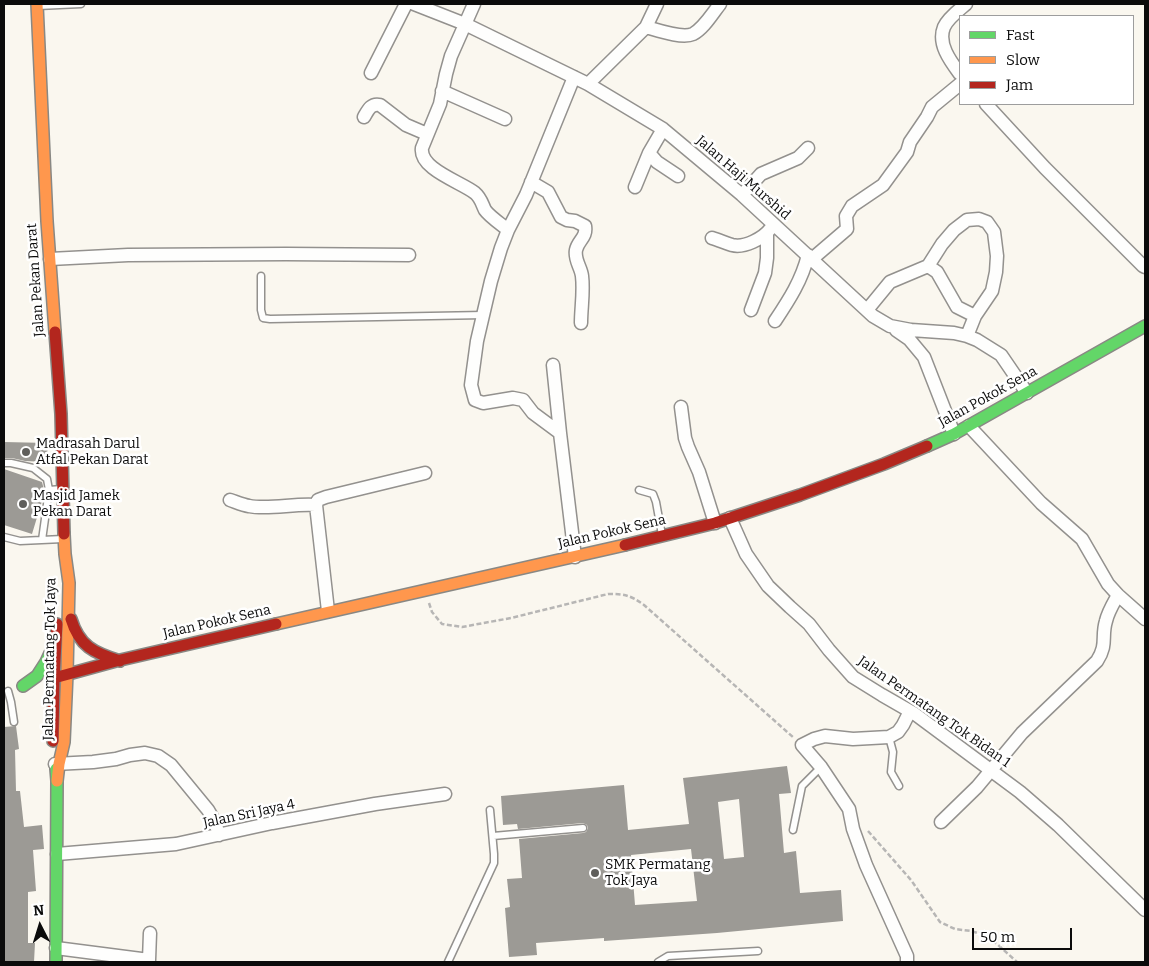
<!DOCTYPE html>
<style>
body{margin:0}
#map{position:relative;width:1149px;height:966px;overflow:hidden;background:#faf7ef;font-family:Bitter,serif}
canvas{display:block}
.frame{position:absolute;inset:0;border:5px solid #0b0b0b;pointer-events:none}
.legend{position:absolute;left:959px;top:15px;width:175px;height:90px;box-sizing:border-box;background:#fff;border:1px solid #9d9d9d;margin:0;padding:6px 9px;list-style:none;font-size:15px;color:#0b0b0b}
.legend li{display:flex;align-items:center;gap:10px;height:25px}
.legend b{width:25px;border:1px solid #9d9d9d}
.north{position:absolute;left:15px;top:901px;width:50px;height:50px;-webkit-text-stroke:4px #fff;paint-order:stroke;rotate:355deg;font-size:14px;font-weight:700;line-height:20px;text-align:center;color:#0b0b0b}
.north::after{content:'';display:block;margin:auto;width:18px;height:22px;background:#0b0b0b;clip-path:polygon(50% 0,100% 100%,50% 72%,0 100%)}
.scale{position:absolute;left:972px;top:928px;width:100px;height:22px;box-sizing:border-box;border:2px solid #0b0b0b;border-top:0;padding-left:6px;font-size:15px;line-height:18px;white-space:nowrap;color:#0b0b0b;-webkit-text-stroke:4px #fff;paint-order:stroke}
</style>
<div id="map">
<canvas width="1149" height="966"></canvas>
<div class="frame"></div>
<ul class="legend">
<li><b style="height:6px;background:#63d668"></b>Fast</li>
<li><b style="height:6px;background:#ff974d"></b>Slow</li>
<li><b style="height:6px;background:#b3261e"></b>Jam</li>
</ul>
<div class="north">N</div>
<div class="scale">50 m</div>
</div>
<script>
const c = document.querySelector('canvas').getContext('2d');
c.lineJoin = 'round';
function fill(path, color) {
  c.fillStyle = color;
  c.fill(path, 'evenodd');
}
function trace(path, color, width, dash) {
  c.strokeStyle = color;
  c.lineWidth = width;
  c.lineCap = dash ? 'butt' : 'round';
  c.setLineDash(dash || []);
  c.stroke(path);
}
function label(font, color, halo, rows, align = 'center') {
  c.font = font + ' Bitter,serif';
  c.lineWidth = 5;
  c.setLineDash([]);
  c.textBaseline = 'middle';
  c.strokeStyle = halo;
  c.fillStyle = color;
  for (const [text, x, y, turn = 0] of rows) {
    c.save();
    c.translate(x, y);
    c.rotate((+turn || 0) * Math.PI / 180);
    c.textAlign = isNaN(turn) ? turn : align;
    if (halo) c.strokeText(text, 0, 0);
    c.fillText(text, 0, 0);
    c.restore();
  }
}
fill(new Path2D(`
 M 4,442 L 48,443 L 47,462 L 25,461 L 12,458 L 4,458 Z
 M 4,469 L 42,482 L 44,490 L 42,501 L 32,534 L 4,525 Z
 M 16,726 L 19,749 L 15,750 L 16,791 L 20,791 L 24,827 L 42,825 L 44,849 L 33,850 L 36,891 L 28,892 L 28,943 L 35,943 L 34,962 L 4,962 L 4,727 Z
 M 787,766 L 791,793 L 779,794 L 784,853 L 796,851 L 800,893 L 841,890 L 843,921 L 717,933 L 604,941 L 604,938 L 536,943 L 537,955 L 509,957 L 505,908 L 510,907 L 507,879 L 522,878 L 519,839 L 583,833 L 586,832 L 588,828 L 587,825 L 583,823 L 518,829 L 517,824 L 503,825 L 501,796 L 624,785 L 628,830 L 689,824 L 683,778 ZM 739,799 L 744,857 L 724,859 L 718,802 ZM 691,849 L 697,901 L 635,905 L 631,855 Z`), '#9c9a95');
const lane = new Path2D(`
 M 38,6 L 81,4
 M 261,276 L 261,310 L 263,318 L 270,319 L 484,315
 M 4,463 L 11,463 L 33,468 L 47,479 L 49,490
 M 639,490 L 653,494 L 656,502 L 662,535
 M 4,537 L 20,541 L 63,539
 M 42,540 L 49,490 L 62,489
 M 8,691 L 11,702 L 14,722
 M 889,737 L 893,752 L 891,772 L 899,786
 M 793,830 L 802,786 L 821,767
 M 493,836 L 583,828
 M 448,962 L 494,863 L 494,854 L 490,810
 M 658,962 L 668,956 L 758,951`);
const street = new Path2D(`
 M 414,4 L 465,24 L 588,84 L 663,129 L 742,195 L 873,316 L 890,326 L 911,330 L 954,333 L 967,336 L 977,340 L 1001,355 L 1027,393
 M 474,4 L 451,56 L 446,74 L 440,104 L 422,148 C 419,169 461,182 475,193 C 481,198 482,204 485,210 C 489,216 502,225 508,230
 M 646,27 C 657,30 682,39 693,34 C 704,28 712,14 720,4
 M 371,73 L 406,4
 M 960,74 C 951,62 937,44 944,27 C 948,18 959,10 966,4
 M 588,84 L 646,27 L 657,4
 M 442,91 L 505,119
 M 986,104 L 1045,168 L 1143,266 L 1145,267
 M 364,117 C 368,110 371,103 380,105 L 406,125 L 427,134
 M 663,129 L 649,153 L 657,162 L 678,176
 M 531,182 L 548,192 L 561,217 L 567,220 L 575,221 L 585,226 C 587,238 578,240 576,250 C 574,260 581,267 582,276 C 584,292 581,308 581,323
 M 635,187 L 649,153
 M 742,195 L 761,174 L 798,158 L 808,148
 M 712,238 C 719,240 725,243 732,245 C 744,248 763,239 771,228
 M 50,259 L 128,255 L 286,254 L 409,255
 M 812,259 L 847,229 L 846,216 L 852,206 L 883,185 L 907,152 L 910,142 L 927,117 L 932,107 L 960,84
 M 928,266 L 937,272 L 957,307 L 975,316
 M 751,310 L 765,273 L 767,258 L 767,234
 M 867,310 L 890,282 L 928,266 L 942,244 L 954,230 L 967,220 L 979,219 L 987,222 L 994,232 L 997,256 L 996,272 L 992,291 L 975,316 L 967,336
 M 775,321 C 789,300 802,280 808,255
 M 896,330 L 909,339 L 924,357 L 954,434
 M 553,365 L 560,433 L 575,557
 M 681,407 L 685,438 L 688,447 L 699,472 L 715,523
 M 969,426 L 1041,503 L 1082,539 L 1108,584 L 1118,595 L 1145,619
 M 560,433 L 533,413 L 523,400 L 513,398 L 483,403 L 475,400 L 471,385 L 477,341 L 491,281 L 501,248 L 508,230 L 526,195 L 574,77
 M 230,500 C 236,502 243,505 249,506 C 269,510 295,503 316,505 L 318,500 L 326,497 L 425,473
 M 316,505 L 328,611
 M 730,518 L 746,554 L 768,586 L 790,607 L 809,624 L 829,650 L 853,677 L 882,695 L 915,714 L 1020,792 L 1058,825 L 1145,910
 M 55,764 L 93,762 L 116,759 L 130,755 L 145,753 L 158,756 L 171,765 L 208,810 L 215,822 L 219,835
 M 941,822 L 977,787 L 1022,733 L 1097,661 C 1108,644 1101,637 1106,621 C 1108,612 1113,604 1118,595
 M 57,854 L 176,844 L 272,823 L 375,804 L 445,794
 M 56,948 L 149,960 L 150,933
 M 907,962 L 907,956 L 866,865 L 853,829 L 849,809 L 821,767 L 802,745 L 814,739 L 825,736 L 853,739 L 889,737 L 898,732 L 903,725 L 910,711`);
const fast = new Path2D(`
 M 927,446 L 954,434 L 1145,326
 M 23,686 L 37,676 L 46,662 L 53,647
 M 56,769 L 57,781 L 56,962`);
const slow = new Path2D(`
 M 37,4 L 47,221 L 55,332
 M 276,624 L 625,545
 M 57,781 L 59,764 L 64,742 L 67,674 L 69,583 L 65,554 L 64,534`);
const jam = new Path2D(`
 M 55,332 L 61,414 L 64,534
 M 625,545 L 715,523 L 800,495 L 884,464 L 927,446
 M 71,619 C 79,646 94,653 120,661
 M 54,678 L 116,661 L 276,624
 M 53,741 L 54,678 L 57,624`);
trace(lane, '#93918e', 9);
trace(street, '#93918e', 15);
trace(fast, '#898884', 14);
trace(slow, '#898884', 14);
trace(jam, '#898884', 14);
trace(new Path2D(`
 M 429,603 L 432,612 L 442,624 L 462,627 L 511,618 L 608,594 C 625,594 630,595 644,605 L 794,738
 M 868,831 L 911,880 L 940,922 L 955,929 L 971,931 L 984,935 L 997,944 L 1017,962`), '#b7b6b5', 2.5, [5, 2.5]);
trace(lane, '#fefefd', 6);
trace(street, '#fefefd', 12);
trace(fast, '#63d668', 11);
trace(slow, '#ff974d', 11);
trace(jam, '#b3261e', 11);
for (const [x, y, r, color] of [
 [26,452,5,"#5f5e5b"],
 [23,504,5,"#5f5e5b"],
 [595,873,5,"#5f5e5b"]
]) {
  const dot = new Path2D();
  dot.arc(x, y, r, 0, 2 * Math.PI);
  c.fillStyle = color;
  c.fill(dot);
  trace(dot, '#fff', 2);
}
label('14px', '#0b0b0b', '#fff', [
 ["Jalan Haji Murshid",743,178,41],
 ["Jalan Pekan Darat",36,280,-94],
 ["Jalan Pokok Sena",988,397,-29],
 ["Jalan Pokok Sena",612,532,-13],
 ["Jalan Pokok Sena",217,622,-13],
 ["Jalan Permatang Tok Jaya",50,659,-89],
 ["Jalan Permatang Tok Bidan 1",934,712,35],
 ["Jalan Sri Jaya 4",249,814,-12]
]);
label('14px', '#0b0b0b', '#fff', [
 ["Madrasah Darul",36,444],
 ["Atfal Pekan Darat",36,460],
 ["Masjid Jamek",33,496],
 ["Pekan Darat",33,512],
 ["SMK Permatang",605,865],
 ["Tok Jaya",605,881]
], 'left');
</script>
